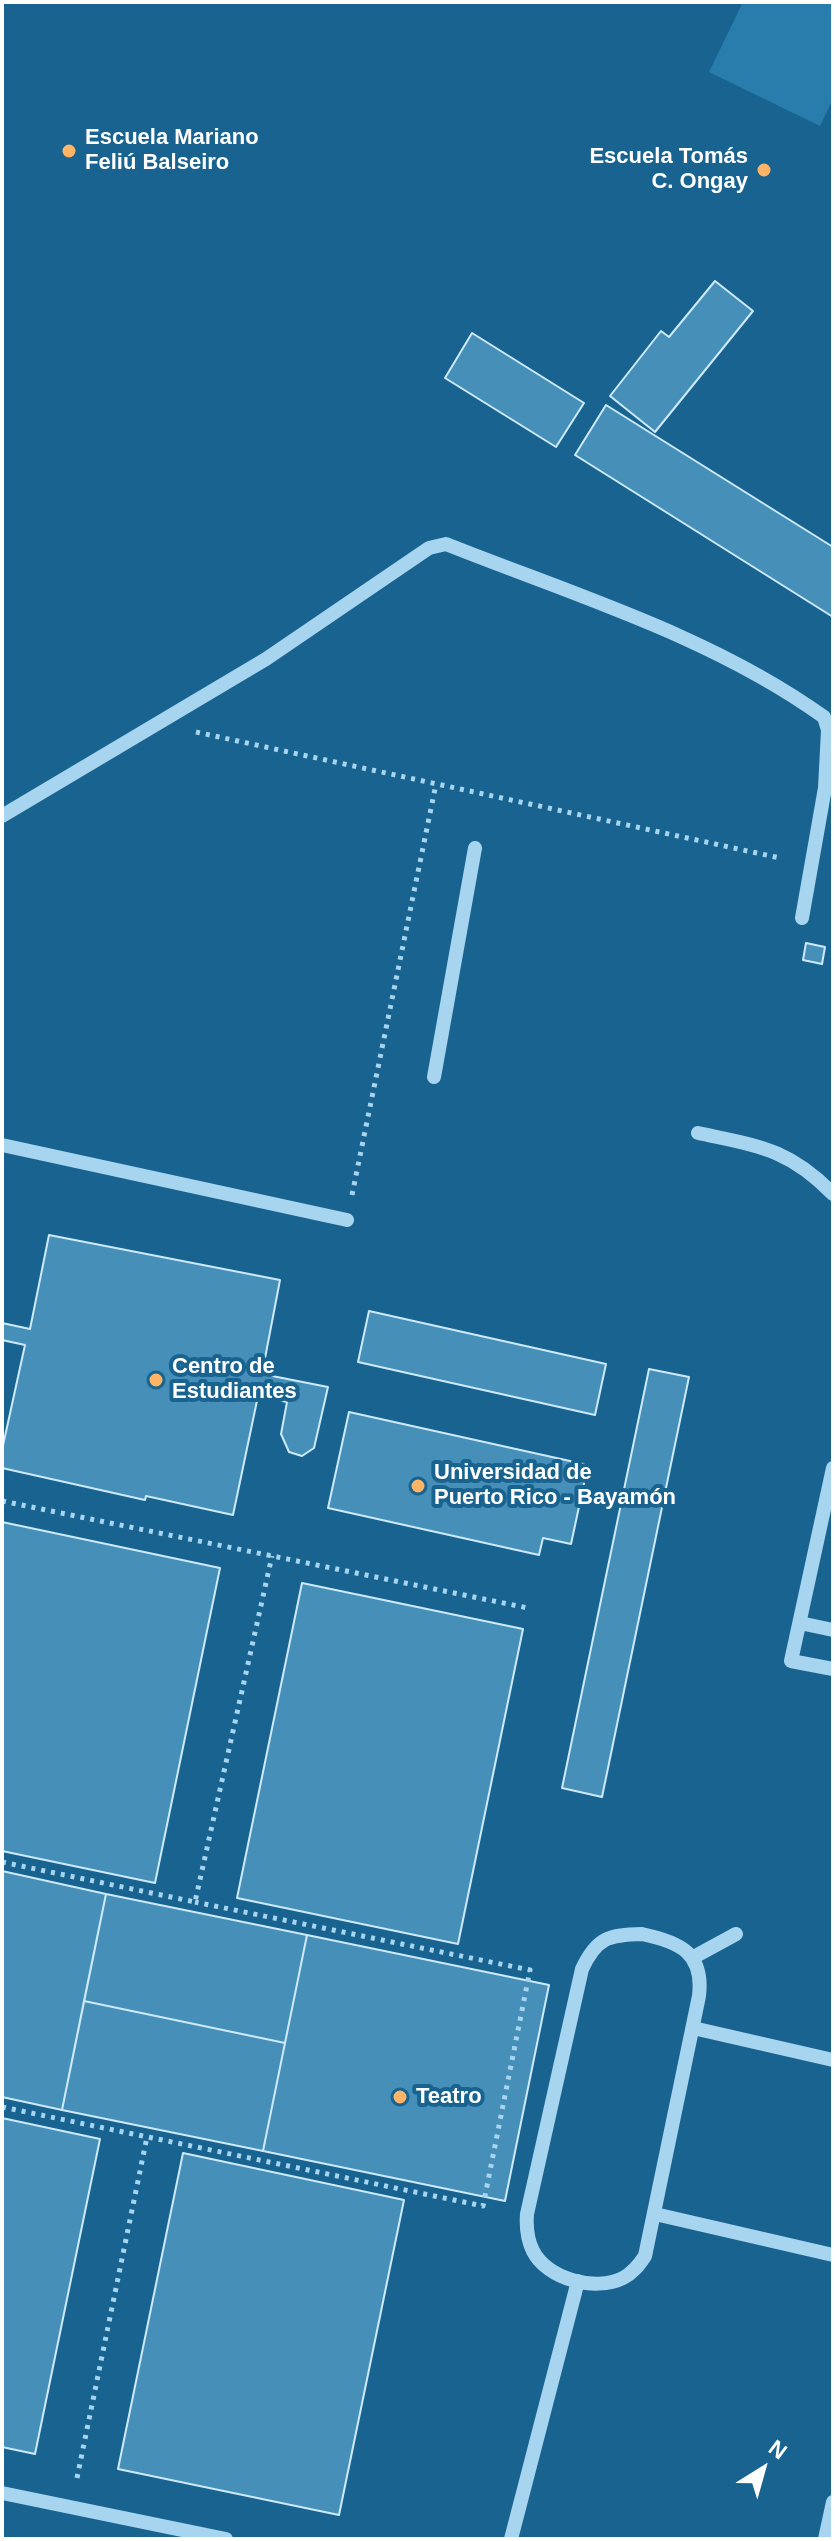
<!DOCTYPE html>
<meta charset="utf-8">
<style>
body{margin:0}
#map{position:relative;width:835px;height:2541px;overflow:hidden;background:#196390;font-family:Helvetica,sans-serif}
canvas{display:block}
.frame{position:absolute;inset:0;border:4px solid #fff;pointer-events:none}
.north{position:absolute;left:723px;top:2429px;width:80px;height:80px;-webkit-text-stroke:6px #196390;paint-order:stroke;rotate:37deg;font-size:22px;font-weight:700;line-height:32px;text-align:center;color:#fff}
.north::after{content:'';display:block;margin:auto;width:28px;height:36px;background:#fff;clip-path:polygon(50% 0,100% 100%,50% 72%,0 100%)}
</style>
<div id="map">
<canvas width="835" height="2541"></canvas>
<div class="frame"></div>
<div class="north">N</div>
</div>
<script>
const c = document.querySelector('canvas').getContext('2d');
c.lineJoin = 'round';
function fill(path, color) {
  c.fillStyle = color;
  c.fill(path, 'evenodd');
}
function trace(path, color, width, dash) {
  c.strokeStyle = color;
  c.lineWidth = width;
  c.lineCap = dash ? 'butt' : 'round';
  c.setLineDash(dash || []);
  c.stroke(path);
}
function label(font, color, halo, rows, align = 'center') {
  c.font = font + ' Helvetica,sans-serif';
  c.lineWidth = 8;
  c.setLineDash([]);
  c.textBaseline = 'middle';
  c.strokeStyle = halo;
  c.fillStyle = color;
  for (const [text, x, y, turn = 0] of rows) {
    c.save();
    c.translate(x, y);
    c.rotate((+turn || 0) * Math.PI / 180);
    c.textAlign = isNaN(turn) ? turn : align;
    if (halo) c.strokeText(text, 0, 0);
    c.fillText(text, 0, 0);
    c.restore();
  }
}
fill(new Path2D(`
 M 743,2 L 833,2 L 833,99 L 820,126 L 709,72 Z`), '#287dac');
const building = new Path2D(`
 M 715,281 L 753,311 L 655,432 L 610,396 L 661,331 L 669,337 Z
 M 472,333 L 584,403 L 556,447 L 445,378 Z
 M 606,405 L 833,547 L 833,617 L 575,455 Z
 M 806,943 L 825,947 L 822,964 L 803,960 Z
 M 49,1235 L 280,1280 L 262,1374 L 328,1387 L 314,1448 L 302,1456 L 289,1452 L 281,1434 L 287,1402 L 258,1396 L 233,1515 L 146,1496 L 145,1500 L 2,1468 L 2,1450 L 25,1345 L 2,1340 L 2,1323 L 30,1329 Z
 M 369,1311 L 606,1364 L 595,1415 L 358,1362 Z
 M 649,1369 L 689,1377 L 602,1797 L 562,1788 Z
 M 349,1412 L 588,1465 L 571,1544 L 543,1538 L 539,1555 L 328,1508 Z
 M 2,1522 L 220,1568 L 155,1883 L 2,1851 Z
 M 302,1583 L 523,1629 L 458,1944 L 237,1898 Z
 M 2,1871 L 106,1894 L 62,2110 L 2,2097 Z
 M 106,1894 L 307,1935 L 285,2043 L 84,2001 Z
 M 307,1935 L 549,1985 L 505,2201 L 263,2151 Z
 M 84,2001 L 285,2043 L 263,2151 L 62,2110 Z
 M 2,2118 L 100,2139 L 35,2454 L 2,2447 Z
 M 183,2153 L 404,2200 L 339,2515 L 118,2469 Z`);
fill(building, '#458fb9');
trace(building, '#cdeafb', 2);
trace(new Path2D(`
 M 196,732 L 780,858
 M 352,1195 L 436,784
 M 2,1501 L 528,1608
 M 2,1862 L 195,1902 L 272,1556
 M 2,2107 L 483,2206 L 530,1970 L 195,1902
 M 77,2478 L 147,2137`), '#a7d5ef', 5, [4, 6]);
trace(new Path2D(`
 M 2,816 L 266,659 L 429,548 L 446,544 C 574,595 711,636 824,717 L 828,730 L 825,788 L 802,918
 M 434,1077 L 475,848
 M 698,1133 C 758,1146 788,1148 833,1194
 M 2,1145 L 347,1220
 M 833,1468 L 791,1661 L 833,1669
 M 800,1623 L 833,1630
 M 642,1934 C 680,1942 704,1953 699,1996 L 645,2256 C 639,2265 633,2273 623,2278 C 595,2292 547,2279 533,2251 C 527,2239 526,2227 527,2214 L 582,1969 C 597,1937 609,1935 642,1934 Z
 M 692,1958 L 736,1934
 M 693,2028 L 833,2060
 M 655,2214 L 833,2255
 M 2,2493 L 226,2539
 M 511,2539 L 578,2281
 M 825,2539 L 833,2502`), '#a7d5ef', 14);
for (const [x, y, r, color] of [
 [69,151,8,"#ffb565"],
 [764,170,8,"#ffb565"],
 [156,1380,8,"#ffb565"],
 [418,1486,8,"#ffb565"],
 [400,2097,8,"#ffb565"]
]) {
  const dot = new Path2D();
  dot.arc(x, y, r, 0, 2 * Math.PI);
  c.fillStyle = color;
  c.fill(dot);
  trace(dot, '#196390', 3);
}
label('bold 22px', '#fff', '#196390', [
 ["Escuela Mariano",85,138],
 ["Feliú Balseiro",85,163],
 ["Escuela Tomás",748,157,"right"],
 ["C. Ongay",748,182,"right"],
 ["Centro de",172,1367],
 ["Estudiantes",172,1392],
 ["Universidad de",434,1473],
 ["Puerto Rico - Bayamón",434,1498],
 ["Teatro",416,2097]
], 'left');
</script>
